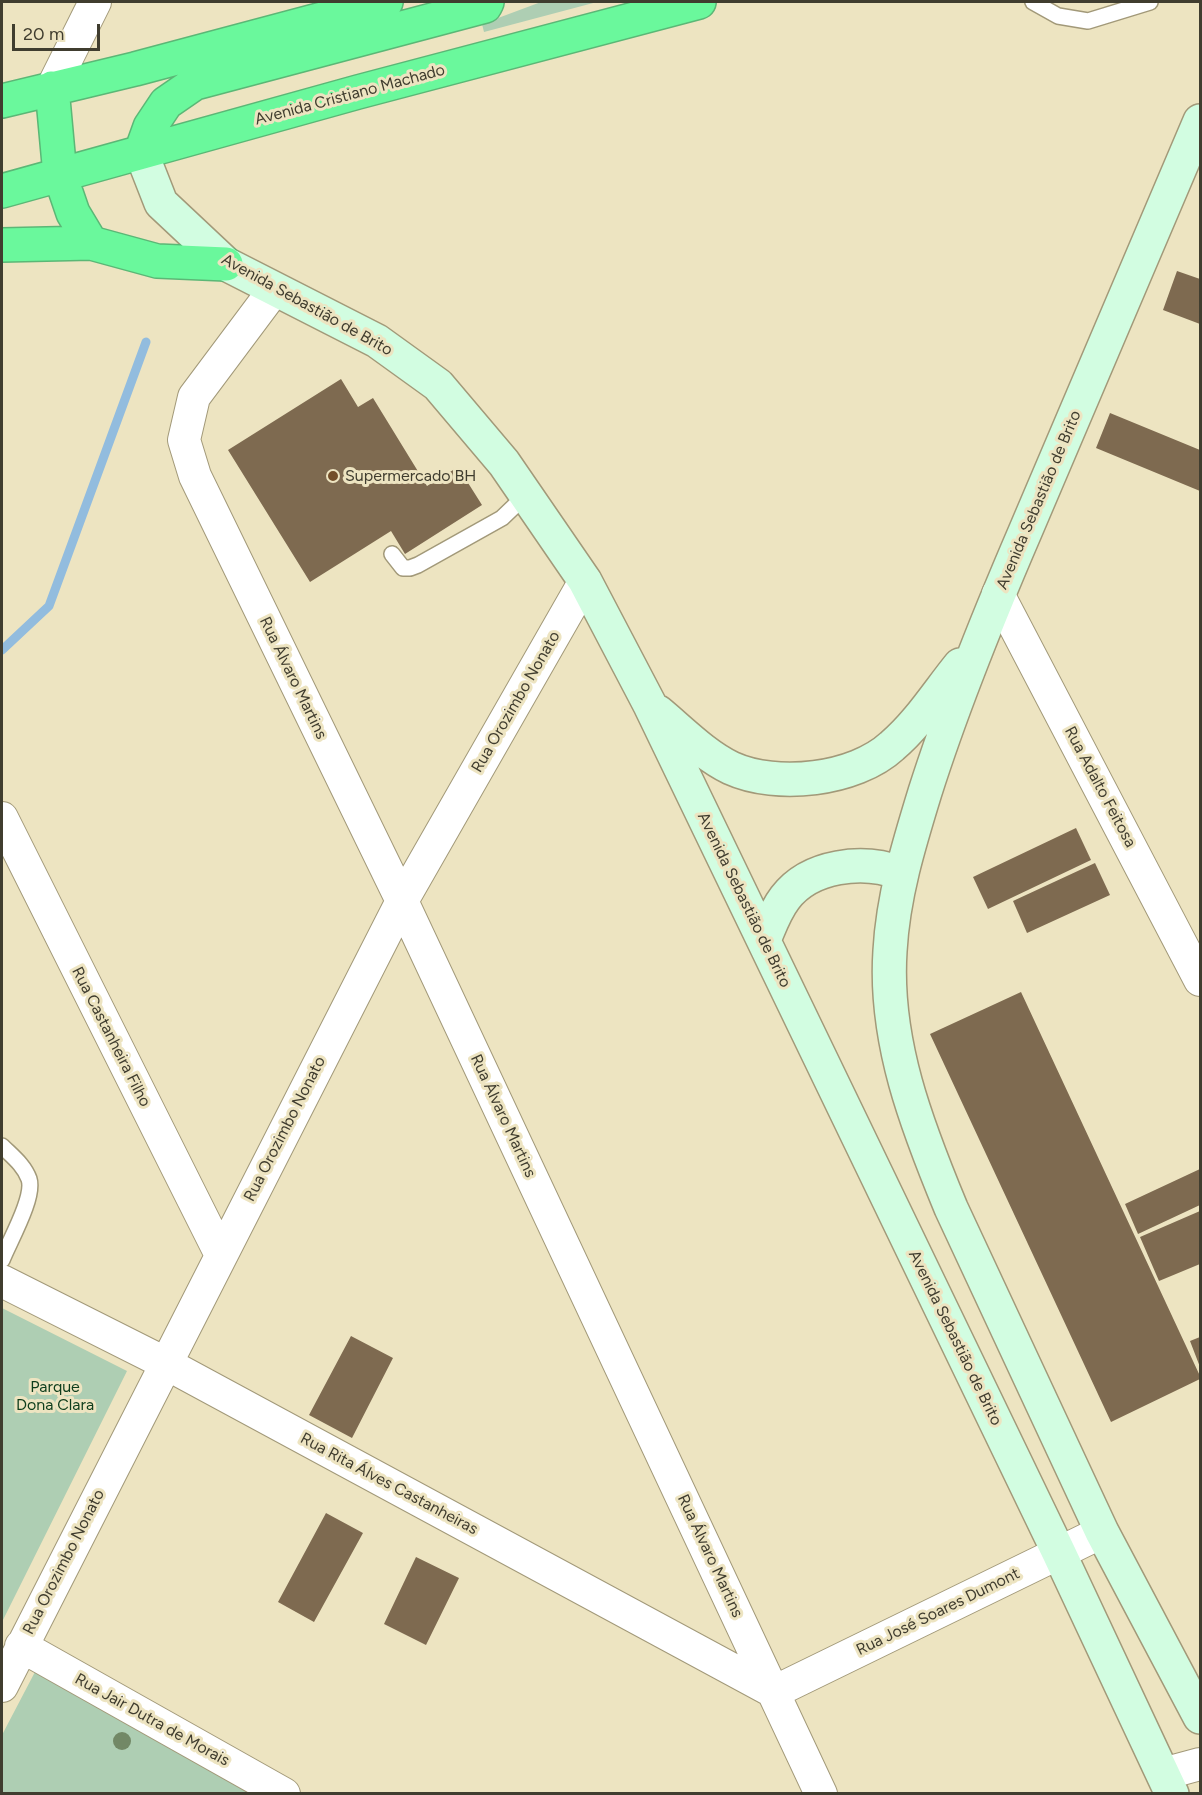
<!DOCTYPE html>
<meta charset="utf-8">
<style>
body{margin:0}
#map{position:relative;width:1202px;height:1795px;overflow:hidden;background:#ede4c1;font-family:Figtree,sans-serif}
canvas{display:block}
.frame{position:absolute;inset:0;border:3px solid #403d2f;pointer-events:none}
.scale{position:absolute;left:12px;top:24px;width:88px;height:27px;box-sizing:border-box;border:3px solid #403d2f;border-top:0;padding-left:8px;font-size:18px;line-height:21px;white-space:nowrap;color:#403d2f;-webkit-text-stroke:4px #ede4c1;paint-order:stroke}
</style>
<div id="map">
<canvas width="1202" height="1795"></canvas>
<div class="frame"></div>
<div class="scale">20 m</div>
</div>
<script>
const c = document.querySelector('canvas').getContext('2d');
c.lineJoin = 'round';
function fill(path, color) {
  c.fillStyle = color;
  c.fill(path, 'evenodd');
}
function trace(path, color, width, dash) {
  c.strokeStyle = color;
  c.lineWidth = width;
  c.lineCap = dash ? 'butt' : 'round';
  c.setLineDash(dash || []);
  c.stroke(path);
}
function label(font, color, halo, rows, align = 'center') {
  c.font = font + ' Figtree,sans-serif';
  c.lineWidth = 6;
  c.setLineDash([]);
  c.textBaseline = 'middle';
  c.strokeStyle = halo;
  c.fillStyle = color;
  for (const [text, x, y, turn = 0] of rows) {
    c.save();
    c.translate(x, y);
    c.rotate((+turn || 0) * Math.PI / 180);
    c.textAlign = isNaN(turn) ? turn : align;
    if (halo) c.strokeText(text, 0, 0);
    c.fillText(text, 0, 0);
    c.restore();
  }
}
fill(new Path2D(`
 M 541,2 L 597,2 L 484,32 L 482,24 Z
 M 2,1308 L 127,1371 L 2,1622 Z
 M 36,1670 L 256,1794 L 2,1794 L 2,1735 Z`), '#aeceb3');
trace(new Path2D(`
 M 2,650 L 49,606 L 146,342`), '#92bcde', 9);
fill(new Path2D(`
 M 1177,271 L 1200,279 L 1200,324 L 1163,310 Z
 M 341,379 L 358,407 L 373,398 L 427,486 L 458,467 L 482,505 L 405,554 L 391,531 L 310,582 L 228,450 Z
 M 1110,413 L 1200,450 L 1200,491 L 1096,448 Z
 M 1076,828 L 1091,860 L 988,909 L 973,877 Z
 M 1095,863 L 1110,895 L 1027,933 L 1013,901 Z
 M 1021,992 L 1200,1376 L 1200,1379 L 1111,1422 L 930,1034 Z
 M 1200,1169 L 1200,1205 L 1138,1234 L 1125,1204 Z
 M 1200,1211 L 1200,1264 L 1159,1281 L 1140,1237 Z
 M 351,1336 L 393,1358 L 352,1438 L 309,1415 Z
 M 1200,1337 L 1200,1367 L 1190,1341 Z
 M 326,1513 L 363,1533 L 314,1622 L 278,1602 Z
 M 416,1557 L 459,1578 L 426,1645 L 384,1624 Z`), '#7e6a50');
const lane = new Path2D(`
 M 1033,2 L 1058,16 L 1088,21 L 1150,2
 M 392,554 L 403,568 L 410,568 L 418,565 L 502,518 L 526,495
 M 2,1146 C 12,1156 24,1165 29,1179 C 35,1197 9,1242 2,1260`);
const street = new Path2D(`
 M 52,88 L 95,2
 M 274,290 L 194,397 L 184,440 L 195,476 L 402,901 L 821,1794
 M 998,594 L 1200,980
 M 2,818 L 221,1255
 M 2,1281 L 165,1363 L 774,1692 L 1102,1532
 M 21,1646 L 284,1794
 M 2,1686 L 402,901 L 585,581
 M 1163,1774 L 1200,1764`);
const secondary = new Path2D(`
 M 1200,121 C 1142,258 1083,395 1025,532 C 988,618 953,704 925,792 C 909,844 893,896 890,951 C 884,1041 917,1126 951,1208 L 1102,1532 L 1200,1717
 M 141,152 L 161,203 L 226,264 L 377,341 L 438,385 L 504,463 L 585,581 L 650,705 L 1059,1553 L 1172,1794
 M 658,712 C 681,731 704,755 731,768 C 777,789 855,780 892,746 C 919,723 938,692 960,665
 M 764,940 C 770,926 775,911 785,898 C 810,865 863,859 900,873`);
const highway = new Path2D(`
 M 52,88 L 60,175 L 73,213 L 91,243
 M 2,101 L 135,69 L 386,2
 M 141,152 L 150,127 L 166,103 L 195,83 L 485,6 L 487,2
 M 2,191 L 358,92 L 699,2
 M 2,245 L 91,243 L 157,261 L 226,264`);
trace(lane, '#a29979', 18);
trace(street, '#a29979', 34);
trace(secondary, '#a29979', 36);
trace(highway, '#5bb776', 36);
trace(lane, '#fff', 15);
trace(street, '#fff', 32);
trace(secondary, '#d2fde1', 33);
trace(highway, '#6af89c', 33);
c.fillStyle = '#728866';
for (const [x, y] of [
 [122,1741]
]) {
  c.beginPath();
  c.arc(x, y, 9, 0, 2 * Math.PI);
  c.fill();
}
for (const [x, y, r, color] of [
 [333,476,6,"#734e29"]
]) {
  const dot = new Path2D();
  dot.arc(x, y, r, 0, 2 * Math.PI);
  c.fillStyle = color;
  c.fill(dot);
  trace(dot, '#ede4c1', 2);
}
label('16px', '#403d2f', '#ede4c1', [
 ["Avenida Cristiano Machado",350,95,-15],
 ["Avenida Sebastião de Brito",307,305,29],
 ["Avenida Sebastião de Brito",1039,500,-67],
 ["Rua Álvaro Martins",293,678,64],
 ["Rua Orozimbo Nonato",516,702,-60],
 ["Rua Adalto Feitosa",1100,787,62],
 ["Avenida Sebastião de Brito",744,900,64],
 ["Rua Castanheira Filho",111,1037,63],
 ["Rua Álvaro Martins",503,1116,65],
 ["Rua Orozimbo Nonato",285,1129,-63],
 ["Avenida Sebastião de Brito",955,1338,64],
 ["Rua Rita Álves Castanheiras",389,1484,28],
 ["Rua Álvaro Martins",710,1556,65],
 ["Rua Orozimbo Nonato",64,1562,-63],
 ["Rua José Soares Dumont",938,1612,-26],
 ["Rua Jair Dutra de Morais",152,1720,29]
]);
label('16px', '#403d2f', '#ede4c1', [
 ["Supermercado BH",345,476]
], 'left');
label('16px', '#0e3d1c', '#ede4c1', [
 ["Parque",55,1387],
 ["Dona Clara",55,1405]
]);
</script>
